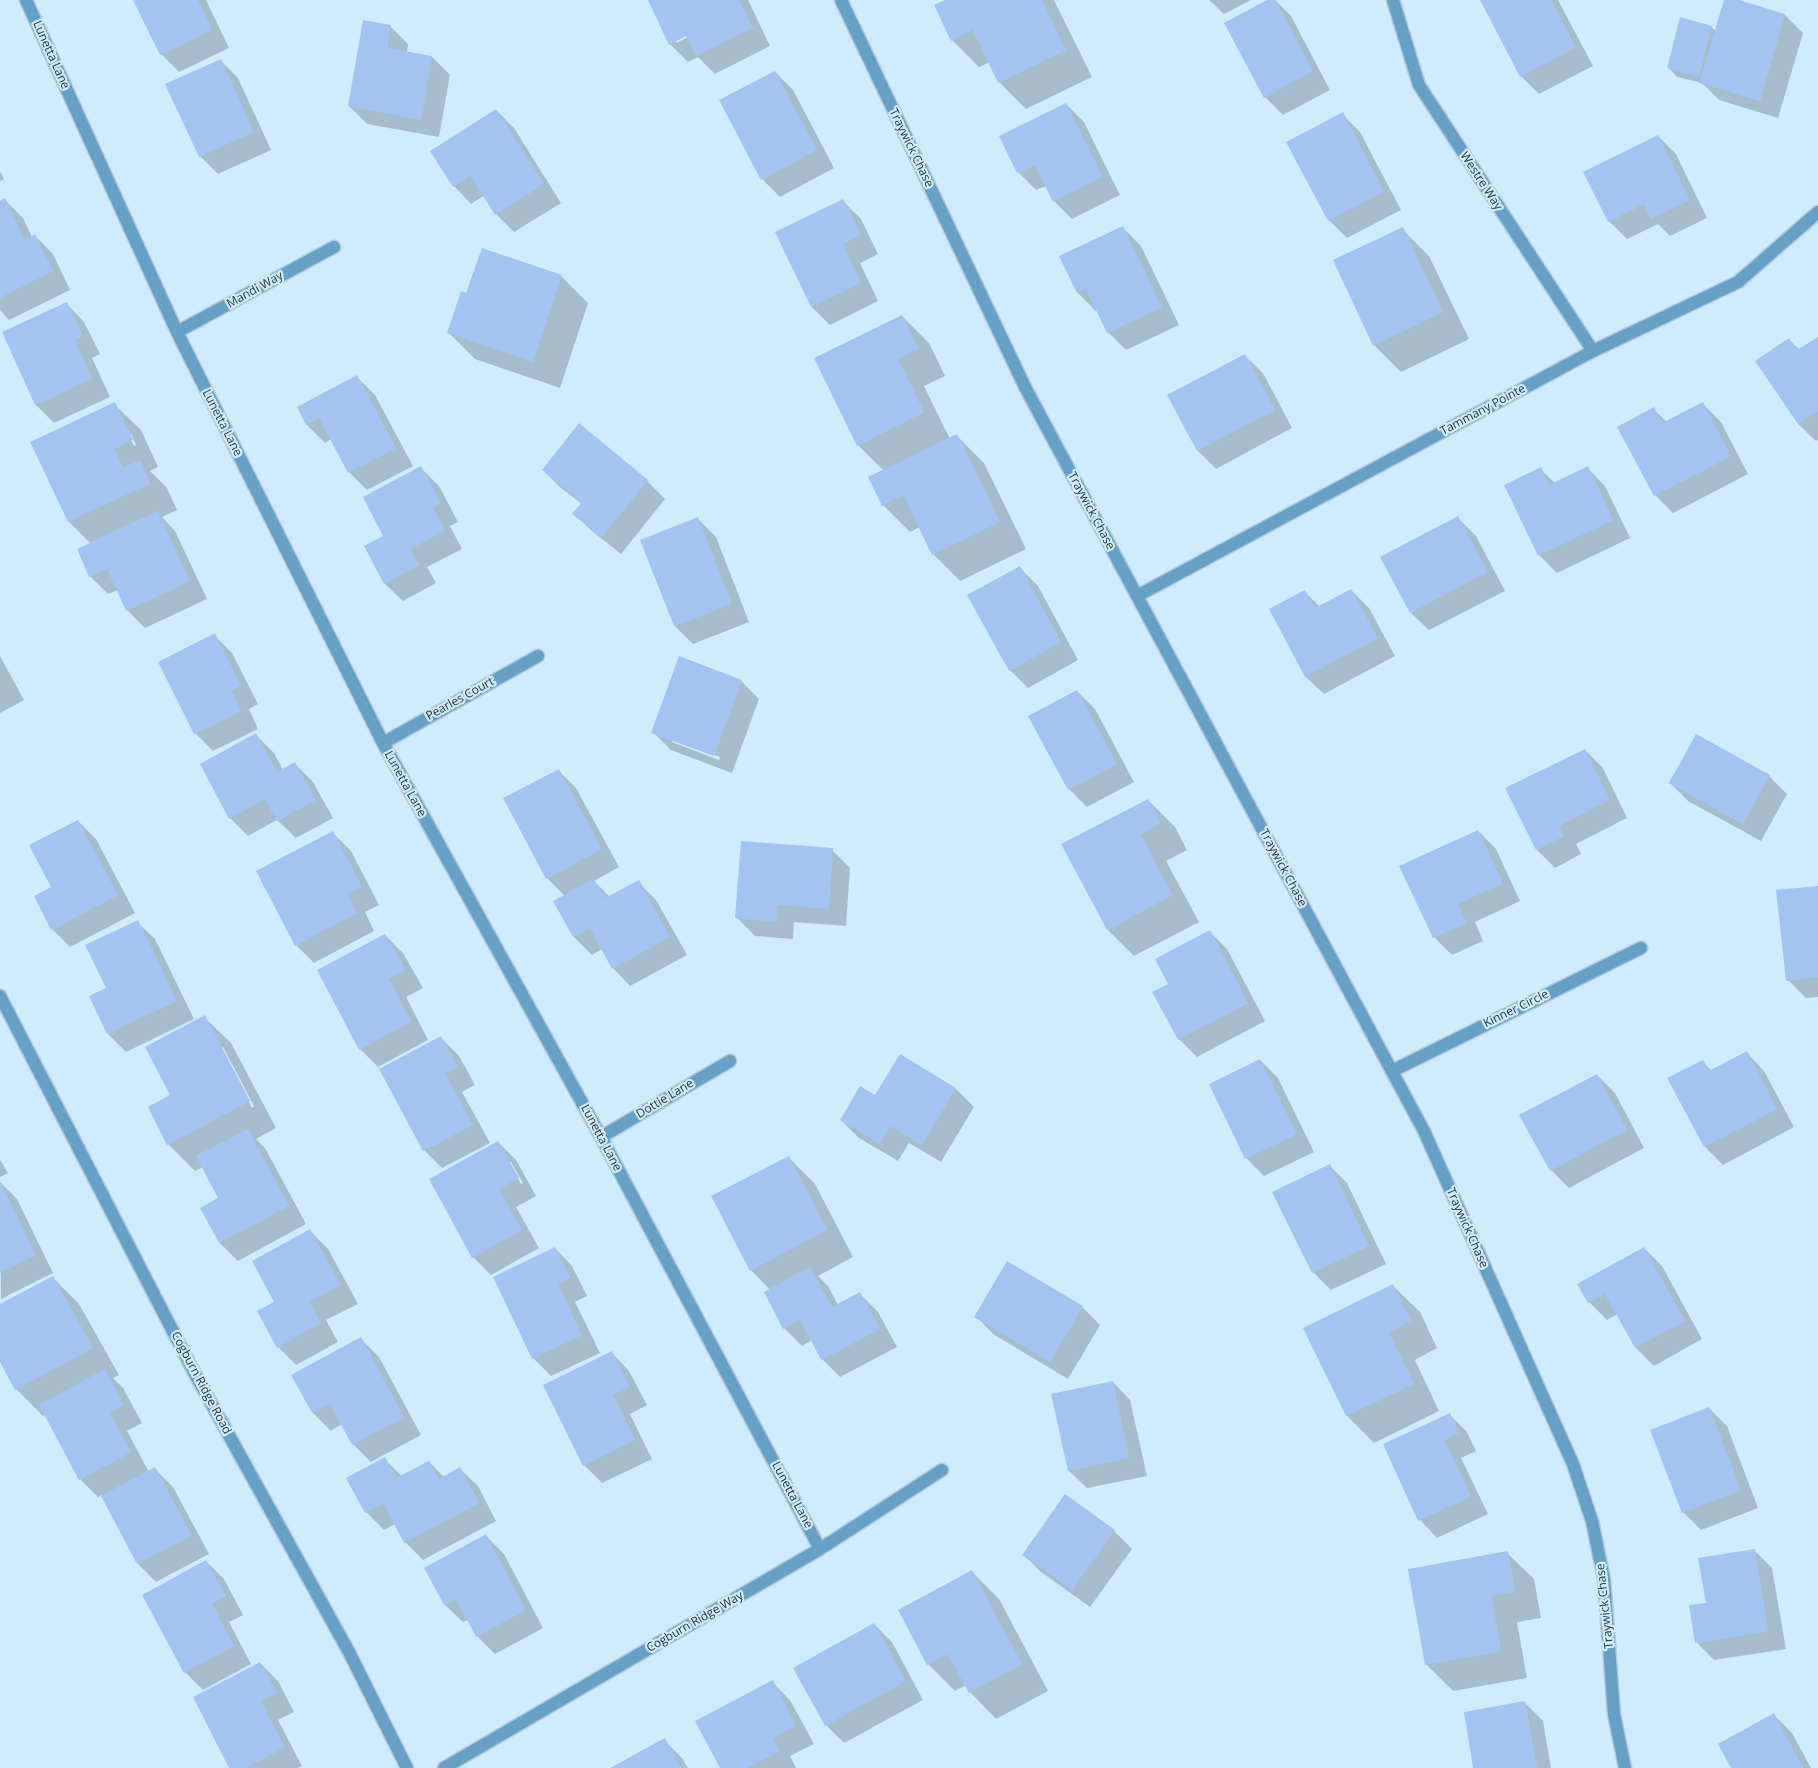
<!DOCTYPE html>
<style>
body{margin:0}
canvas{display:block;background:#d1ebfe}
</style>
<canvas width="1818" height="1768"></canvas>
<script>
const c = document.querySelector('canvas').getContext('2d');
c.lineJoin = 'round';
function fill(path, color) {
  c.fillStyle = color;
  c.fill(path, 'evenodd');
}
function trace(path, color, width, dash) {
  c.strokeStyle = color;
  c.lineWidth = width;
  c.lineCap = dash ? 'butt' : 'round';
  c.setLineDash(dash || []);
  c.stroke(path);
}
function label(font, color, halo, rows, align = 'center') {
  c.font = font + ' "Open Sans",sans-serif';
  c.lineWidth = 4.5;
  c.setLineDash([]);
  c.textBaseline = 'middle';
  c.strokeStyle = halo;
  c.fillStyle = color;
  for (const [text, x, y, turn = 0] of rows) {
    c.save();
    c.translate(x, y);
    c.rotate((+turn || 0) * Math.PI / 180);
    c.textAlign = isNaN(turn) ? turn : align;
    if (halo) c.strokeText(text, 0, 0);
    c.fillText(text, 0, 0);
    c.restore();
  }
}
fill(new Path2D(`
 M 135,0 L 206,0 L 229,48 L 179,72 L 161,54 Z
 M 649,0 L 748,0 L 770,46 L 715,74 L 698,57 L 688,62 L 670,44 ZM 691,32 L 692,35 L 676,43 L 676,40 Z
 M 947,0 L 1054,0 L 1092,77 L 1026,109 L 999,82 L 990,62 L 979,67 L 952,40 Z
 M 1209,0 L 1251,0 L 1224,14 Z
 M 1270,0 L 1275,0 L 1291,16 L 1330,90 L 1283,115 L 1265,97 Z
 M 1482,0 L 1558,0 L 1593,66 L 1539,94 L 1521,76 Z
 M 1725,0 L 1735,0 L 1785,15 L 1803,33 L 1778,118 L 1719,100 L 1702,83 L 1677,77 L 1669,68 L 1711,27 L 1716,31 Z
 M 390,26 L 408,44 L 407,53 L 432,57 L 450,75 L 439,137 L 367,124 L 349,106 Z
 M 220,60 L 238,78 L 271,150 L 218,174 L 200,156 Z
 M 775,72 L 793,90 L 834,168 L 780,197 L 762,179 Z
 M 1066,104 L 1084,122 L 1120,195 L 1072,219 L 1054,201 L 1046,186 L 1036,190 L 1018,172 Z
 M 496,110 L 514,128 L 561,203 L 514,232 L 496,214 L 485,195 L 471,204 L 454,186 Z
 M 1342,114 L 1360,132 L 1401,210 L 1347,238 L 1329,220 L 1288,142 Z
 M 1658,136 L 1676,154 L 1707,218 L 1670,236 L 1658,224 L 1627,239 L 1609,221 Z
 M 0,171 L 4,179 L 0,181 Z
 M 5,200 L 23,218 L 32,237 L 35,236 L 53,254 L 70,290 L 9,320 L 0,310 L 0,202 Z
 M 843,201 L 861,219 L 878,254 L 860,263 L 878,301 L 830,325 L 812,307 Z
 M 1123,228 L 1141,246 L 1179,325 L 1126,350 L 1108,332 L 1098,310 L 1096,311 L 1078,293 L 1061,257 Z
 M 1402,229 L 1429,256 L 1469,339 L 1401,372 L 1374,345 Z
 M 561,276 L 588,303 L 560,388 L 475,359 L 448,332 L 467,294 Z
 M 67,304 L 84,322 L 100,354 L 92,358 L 110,397 L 54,423 L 36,405 Z
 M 902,316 L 929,343 L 945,376 L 924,386 L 950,439 L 957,436 L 984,463 L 1026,549 L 960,581 L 933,554 L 920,527 L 910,532 L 883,505 L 884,471 L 858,445 Z
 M 1818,338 L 1818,440 L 1816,441 L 1798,424 L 1789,340 L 1800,350 Z
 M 1245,356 L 1263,373 L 1292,428 L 1216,469 L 1198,451 L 1169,396 Z
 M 357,377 L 375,395 L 413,466 L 367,490 L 349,472 L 331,439 L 325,443 L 307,425 L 298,408 Z
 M 114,404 L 141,430 L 158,467 L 150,471 L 167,488 L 177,510 L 162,517 L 175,531 L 207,599 L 145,628 L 127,610 L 118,590 L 108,594 L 90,576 L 78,550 L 91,544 L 69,522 L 31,443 ZM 128,434 L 131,434 L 136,445 L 134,446 Z
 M 1703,404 L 1721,422 L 1748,474 L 1673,513 L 1655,495 L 1619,427 L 1653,409 L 1667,422 Z
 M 421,468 L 439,486 L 458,522 L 450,526 L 462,549 L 427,567 L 436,583 L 403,601 L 385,584 L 385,536 Z
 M 1587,468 L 1605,486 L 1630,538 L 1557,573 L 1539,555 L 1540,469 L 1555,483 Z
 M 543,470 L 647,481 L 665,499 L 621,554 L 592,531 L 574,514 L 582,504 L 561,488 Z
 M 1458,518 L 1476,536 L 1505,591 L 1429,630 L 1411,613 Z
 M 698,519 L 716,537 L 749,622 L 693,644 L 675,626 L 642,541 Z
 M 1020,568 L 1038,586 L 1078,660 L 1028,688 L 1010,670 Z
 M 1351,590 L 1369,608 L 1395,656 L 1324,694 L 1306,677 L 1305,592 L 1320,607 Z
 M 214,635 L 232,653 L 258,704 L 249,709 L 258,729 L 213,751 L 195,733 Z
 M 0,656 L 24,700 L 0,713 Z
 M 741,681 L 759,699 L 732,773 L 671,750 L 653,732 ZM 672,739 L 720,757 L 719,760 L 672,742 Z
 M 1077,691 L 1095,709 L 1134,782 L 1087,807 L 1069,789 Z
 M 256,735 L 274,753 L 283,770 L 295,764 L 313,782 L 333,818 L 296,838 L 277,820 L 248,836 L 230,818 Z
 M 1585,750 L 1603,768 L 1627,818 L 1576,844 L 1581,854 L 1555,868 L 1537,850 Z
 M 558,770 L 576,788 L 619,867 L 594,881 L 610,897 L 638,882 L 656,900 L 687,955 L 630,986 L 613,968 L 602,949 L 592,955 L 574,937 L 555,902 L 565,896 L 547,878 Z
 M 1769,776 L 1787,794 L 1761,841 L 1688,801 L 1670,783 Z
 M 1148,800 L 1175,827 L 1187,850 L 1166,861 L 1199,922 L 1134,956 L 1108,930 Z
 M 78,821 L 96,839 L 135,913 L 70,947 L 52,929 L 53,887 Z
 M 1478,831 L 1496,849 L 1520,901 L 1475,922 L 1483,941 L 1452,955 L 1434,937 Z
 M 333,833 L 351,851 L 379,905 L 365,912 L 374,931 L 314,963 L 296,945 Z
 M 832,850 L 850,868 L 846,926 L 794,922 L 793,939 L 755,936 L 737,918 Z
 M 1818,887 L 1818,997 L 1806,998 L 1788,980 Z
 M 137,922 L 155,939 L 194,1019 L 126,1052 L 108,1034 L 90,996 L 108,988 Z
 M 1209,931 L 1227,949 L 1265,1021 L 1197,1057 L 1179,1039 L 1170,984 Z
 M 385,935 L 403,953 L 423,988 L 406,997 L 428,1040 L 378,1067 L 360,1049 Z
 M 204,1017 L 231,1043 L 276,1128 L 256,1139 L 265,1148 L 306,1224 L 238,1261 L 220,1243 L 202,1208 L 220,1199 L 203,1167 L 195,1171 L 168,1144 L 172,1096 ZM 220,1047 L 223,1047 L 254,1106 L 252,1108 Z
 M 441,1038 L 459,1056 L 475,1085 L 462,1092 L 490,1143 L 442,1168 L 424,1150 L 381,1070 Z
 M 1747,1053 L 1764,1071 L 1794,1127 L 1723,1165 L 1705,1147 L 1669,1079 L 1702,1061 L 1712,1071 Z
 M 900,1056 L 956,1089 L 974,1107 L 941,1162 L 909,1143 L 898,1161 L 859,1138 L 841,1120 L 876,1097 Z
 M 1260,1060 L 1278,1078 L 1314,1152 L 1264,1176 L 1246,1158 L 1210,1085 Z
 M 1597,1075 L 1615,1093 L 1644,1148 L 1569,1188 L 1551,1170 Z
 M 498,1142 L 516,1160 L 536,1196 L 516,1207 L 539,1248 L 491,1275 L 473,1257 ZM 509,1162 L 511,1162 L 523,1183 L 521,1184 Z
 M 788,1157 L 815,1184 L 853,1257 L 818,1276 L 828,1286 L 838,1305 L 860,1294 L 878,1312 L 897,1347 L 840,1377 L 822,1359 L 812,1340 L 802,1346 L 784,1328 L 770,1290 L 751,1270 Z
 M 0,1160 L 8,1173 L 0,1177 Z
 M 1329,1165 L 1347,1183 L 1386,1264 L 1331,1290 L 1313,1272 Z
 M 0,1182 L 17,1199 L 53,1273 L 1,1299 Z
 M 310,1231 L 328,1249 L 358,1304 L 326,1320 L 338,1342 L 296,1365 L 278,1347 Z
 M 555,1248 L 572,1266 L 587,1296 L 575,1302 L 600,1353 L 551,1376 L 533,1358 L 495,1278 Z
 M 1644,1248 L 1662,1266 L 1702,1339 L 1654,1366 L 1636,1348 L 1618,1314 L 1607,1320 L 1589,1302 Z
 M 52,1277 L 79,1304 L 119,1375 L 113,1378 L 123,1388 L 142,1423 L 127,1431 L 149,1472 L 155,1469 L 173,1487 L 209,1554 L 156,1582 L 138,1564 L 102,1495 L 98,1497 L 80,1479 L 45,1414 L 43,1416 L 16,1389 L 0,1359 L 0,1305 Z
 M 1393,1286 L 1420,1312 L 1437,1348 L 1415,1360 L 1439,1411 L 1374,1443 L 1347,1416 L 1305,1329 Z
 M 1082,1307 L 1100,1325 L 1068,1379 L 993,1334 L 976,1316 Z
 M 361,1339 L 379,1357 L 421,1435 L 371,1462 L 353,1444 L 342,1424 L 331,1431 L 313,1413 Z
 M 612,1353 L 629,1371 L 647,1405 L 630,1414 L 652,1459 L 602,1483 L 584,1465 L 545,1386 Z
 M 1113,1382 L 1130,1400 L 1147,1476 L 1087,1488 L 1069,1471 Z
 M 1709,1408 L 1727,1426 L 1758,1508 L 1701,1530 L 1683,1512 Z
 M 1449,1414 L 1467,1432 L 1476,1451 L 1461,1458 L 1488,1514 L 1437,1538 L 1420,1520 Z
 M 384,1459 L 402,1476 L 429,1462 L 444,1477 L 460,1469 L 478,1486 L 496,1521 L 423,1560 L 405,1542 L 395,1524 L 384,1530 L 366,1512 Z
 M 1114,1531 L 1132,1549 L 1090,1607 L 1041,1572 L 1023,1554 Z
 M 486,1536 L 504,1554 L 543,1628 L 495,1654 L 477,1636 L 468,1620 L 463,1622 L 445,1605 Z
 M 1754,1550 L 1772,1568 L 1786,1649 L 1714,1660 L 1696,1642 L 1707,1604 Z
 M 1507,1553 L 1534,1579 L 1541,1618 L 1517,1622 L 1527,1678 L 1453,1691 L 1426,1664 Z
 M 206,1561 L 224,1579 L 243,1615 L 229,1622 L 251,1664 L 203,1690 L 185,1672 Z
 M 972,1572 L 999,1599 L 1048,1691 L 996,1719 L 970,1692 L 966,1685 L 955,1691 L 928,1664 L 900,1611 Z
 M 874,1624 L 892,1642 L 923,1700 L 844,1743 L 826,1725 Z
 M 260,1663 L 278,1681 L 294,1712 L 278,1720 L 302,1766 L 297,1768 L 231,1768 Z
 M 772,1682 L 790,1700 L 814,1744 L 790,1756 L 796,1768 L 721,1768 Z
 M 1525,1703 L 1543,1721 L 1551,1768 L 1474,1768 Z
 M 1774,1715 L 1792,1733 L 1811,1768 L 1732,1768 Z
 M 664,1740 L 682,1758 L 688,1768 L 613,1768 Z`), '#0003');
fill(new Path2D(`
 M 133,0 L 198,0 L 212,30 L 160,55 Z
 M 648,0 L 739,0 L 753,28 L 696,56 L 686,36 L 669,45 Z
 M 945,0 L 1042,0 L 1066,50 L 998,83 L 973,30 L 951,41 L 934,5 Z
 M 1267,0 L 1275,0 L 1313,71 L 1264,98 L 1224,23 Z
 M 1480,0 L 1551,0 L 1576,47 L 1520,77 Z
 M 1724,0 L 1739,0 L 1785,14 L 1760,101 L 1699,83 Z
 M 1680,17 L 1712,26 L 1699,77 L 1667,68 Z
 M 363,20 L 391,25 L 387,48 L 432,56 L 421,120 L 348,106 Z
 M 221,59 L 254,132 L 199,157 L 165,84 Z
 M 775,71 L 817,150 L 761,180 L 719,100 Z
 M 1066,103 L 1103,177 L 1053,202 L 1035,165 L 1017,173 L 999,136 Z
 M 496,109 L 544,184 L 495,215 L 470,175 L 453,187 L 430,151 Z
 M 1343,112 L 1384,192 L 1328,221 L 1286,142 Z
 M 1658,135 L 1690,200 L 1651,219 L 1644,204 L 1608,222 L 1583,172 Z
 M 5,198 L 25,240 L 35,234 L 53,271 L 0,298 L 0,201 Z
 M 843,199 L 861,235 L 843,244 L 861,283 L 811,307 L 775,232 Z
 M 1123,226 L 1162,307 L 1107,333 L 1086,289 L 1077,293 L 1059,256 Z
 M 1403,227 L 1443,312 L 1373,346 L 1333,260 Z
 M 482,248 L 562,275 L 533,362 L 447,333 L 461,291 L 466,293 Z
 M 67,302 L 83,336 L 75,340 L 92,379 L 35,405 L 2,332 Z
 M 902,315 L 919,349 L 898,359 L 924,412 L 857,446 L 814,358 Z
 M 1818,337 L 1818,411 L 1798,424 L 1755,361 L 1789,338 L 1797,350 Z
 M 1245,354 L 1275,410 L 1197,451 L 1167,395 Z
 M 357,375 L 396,448 L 348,473 L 319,418 L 306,425 L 297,407 Z
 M 115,402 L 133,440 L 114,449 L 123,468 L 140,460 L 151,483 L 68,522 L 30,442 Z
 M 1703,402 L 1731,456 L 1654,496 L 1617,427 L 1654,407 L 1662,423 Z
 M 579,423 L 648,480 L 602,537 L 572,514 L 582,502 L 542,470 Z
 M 957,434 L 1000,522 L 932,555 L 903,495 L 882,506 L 868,477 Z
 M 421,466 L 441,503 L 433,508 L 445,531 L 410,549 L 419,565 L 384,584 L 364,546 L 383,536 L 363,497 Z
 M 1588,466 L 1613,520 L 1538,556 L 1504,485 L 1541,467 L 1549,485 Z
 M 158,511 L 190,581 L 126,611 L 107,569 L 89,577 L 77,549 Z
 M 1458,516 L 1488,572 L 1410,613 L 1380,557 Z
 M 698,517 L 732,604 L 674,626 L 640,540 Z
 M 1020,566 L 1061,642 L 1009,671 L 967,595 Z
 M 1351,589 L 1378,638 L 1305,677 L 1269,609 L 1305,590 L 1315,608 Z
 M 215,633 L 241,686 L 232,691 L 241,711 L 194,734 L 158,662 Z
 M 679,656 L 742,680 L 714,756 L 651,733 Z
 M 1077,690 L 1117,764 L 1068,790 L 1028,716 Z
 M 256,733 L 277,772 L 295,762 L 316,800 L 277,821 L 265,799 L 229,819 L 200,764 Z
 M 1696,734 L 1770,775 L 1743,824 L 1669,783 Z
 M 1585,749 L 1610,800 L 1559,826 L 1564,836 L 1536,850 L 1505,788 Z
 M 559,769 L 602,849 L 546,879 L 503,798 Z
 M 1148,799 L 1161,823 L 1140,834 L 1173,895 L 1107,930 L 1061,844 Z
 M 78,820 L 118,895 L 51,930 L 34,896 L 51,887 L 29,845 Z
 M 1478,830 L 1503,883 L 1458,904 L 1466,923 L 1433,938 L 1399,866 Z
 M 333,831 L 362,887 L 348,894 L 357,913 L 295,946 L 256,871 Z
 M 741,841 L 833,848 L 829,909 L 777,905 L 776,922 L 735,918 Z
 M 594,879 L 605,898 L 639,880 L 670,937 L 612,969 L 590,928 L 573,937 L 553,901 Z
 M 1818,886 L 1818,977 L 1786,981 L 1776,890 Z
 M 138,920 L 177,1001 L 107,1034 L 89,996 L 106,988 L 85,945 Z
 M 1210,930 L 1248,1003 L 1178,1040 L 1152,992 L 1168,984 L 1155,959 Z
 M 385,934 L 406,970 L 389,979 L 411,1022 L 359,1050 L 317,970 Z
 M 205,1015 L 250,1101 L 167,1145 L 148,1107 L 170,1095 L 145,1047 Z
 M 441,1036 L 458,1067 L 445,1073 L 473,1125 L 423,1151 L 379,1069 Z
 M 1747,1051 L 1777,1109 L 1704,1147 L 1667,1078 L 1703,1060 L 1709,1071 Z
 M 900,1054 L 956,1088 L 922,1145 L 891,1126 L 880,1144 L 840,1120 L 860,1086 L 875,1095 Z
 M 1260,1059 L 1297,1134 L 1245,1159 L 1209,1084 Z
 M 1597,1074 L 1627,1130 L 1550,1171 L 1519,1115 Z
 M 248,1129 L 289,1206 L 219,1243 L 200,1208 L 218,1198 L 196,1156 Z
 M 498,1141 L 519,1178 L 499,1189 L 522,1230 L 472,1258 L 429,1179 Z
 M 789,1156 L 827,1230 L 750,1271 L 711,1196 Z
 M 1330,1164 L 1369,1246 L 1312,1273 L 1272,1192 Z
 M 0,1181 L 36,1255 L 0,1273 Z
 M 310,1229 L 341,1285 L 309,1302 L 321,1323 L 277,1348 L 257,1311 L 274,1302 L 252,1261 Z
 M 555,1247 L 570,1278 L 558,1284 L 582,1335 L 532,1359 L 493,1277 Z
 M 1644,1247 L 1685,1321 L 1635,1348 L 1605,1294 L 1588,1303 L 1577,1284 Z
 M 1007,1261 L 1083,1306 L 1050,1362 L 974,1317 Z
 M 810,1267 L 832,1307 L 860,1292 L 880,1329 L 821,1360 L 800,1319 L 783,1329 L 764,1292 Z
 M 53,1276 L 93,1348 L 15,1390 L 0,1362 L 0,1304 Z
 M 1393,1284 L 1411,1321 L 1389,1333 L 1414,1384 L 1346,1416 L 1303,1328 Z
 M 361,1337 L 404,1417 L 352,1445 L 330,1404 L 312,1413 L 291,1375 Z
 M 612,1351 L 630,1387 L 613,1395 L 635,1440 L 583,1466 L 543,1385 Z
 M 105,1369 L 124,1405 L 110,1413 L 131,1452 L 79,1480 L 39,1405 Z
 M 1113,1381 L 1129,1458 L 1068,1471 L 1051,1394 Z
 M 1709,1407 L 1741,1490 L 1682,1513 L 1650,1430 Z
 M 1450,1413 L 1459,1433 L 1444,1440 L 1471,1496 L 1418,1521 L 1383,1444 Z
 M 385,1457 L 396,1478 L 429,1461 L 439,1479 L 460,1467 L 479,1503 L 404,1543 L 383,1503 L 365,1513 L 346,1478 Z
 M 155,1467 L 192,1536 L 137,1564 L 101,1496 Z
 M 1065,1494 L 1115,1530 L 1072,1590 L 1022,1555 Z
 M 486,1534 L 526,1610 L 476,1637 L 456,1599 L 444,1605 L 424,1568 Z
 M 1755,1549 L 1768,1631 L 1695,1643 L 1689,1605 L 1706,1603 L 1698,1558 Z
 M 1508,1551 L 1515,1592 L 1491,1596 L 1501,1651 L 1425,1665 L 1408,1569 Z
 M 206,1560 L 226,1596 L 212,1604 L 234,1646 L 184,1673 L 142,1595 Z
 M 972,1570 L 1022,1664 L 969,1693 L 948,1654 L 927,1665 L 898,1610 Z
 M 874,1623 L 906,1681 L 825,1726 L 793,1668 Z
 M 260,1662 L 277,1693 L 261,1702 L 285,1747 L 246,1768 L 229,1768 L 193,1697 Z
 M 773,1680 L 796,1726 L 773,1738 L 780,1751 L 747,1768 L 720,1768 L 695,1721 Z
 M 1525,1701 L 1537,1768 L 1473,1768 L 1464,1712 Z
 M 1774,1713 L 1803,1768 L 1731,1768 L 1718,1744 Z
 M 665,1738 L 681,1768 L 610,1768 Z`), '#a4c3f2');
const minor = new Path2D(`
 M 26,0 L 177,332 L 383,743 L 601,1137 L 820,1549
 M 841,0 L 1026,389 L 1424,1131 L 1573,1464 L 1592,1521 L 1604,1579 L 1614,1714 L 1625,1768
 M 1393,0 L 1419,85 L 1593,351
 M 177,332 L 334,247
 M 1137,596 L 1593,351 L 1738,282 L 1818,212
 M 383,743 L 538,656
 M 0,996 L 195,1374 L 349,1652 L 407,1768
 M 1392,1071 L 1641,948
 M 601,1137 L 730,1061
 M 444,1768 L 820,1549 L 942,1470`);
trace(minor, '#b1c9db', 15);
trace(minor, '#66a0c7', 12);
label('12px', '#1f303c', '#d1ebfe', [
 ["Lunetta Lane",51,55,66],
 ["Traywick Chase",911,148,64],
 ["Westre Way",1481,181,57],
 ["Mandi Way",255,290,-29],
 ["Tammany Pointe",1483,410,-28],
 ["Lunetta Lane",222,423,63],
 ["Traywick Chase",1091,511,62],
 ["Pearles Court",460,699,-29],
 ["Lunetta Lane",405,784,61],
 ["Traywick Chase",1283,868,62],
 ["Kinner Circle",1516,1009,-26],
 ["Dottie Lane",665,1099,-31],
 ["Lunetta Lane",601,1138,62],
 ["Traywick Chase",1467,1228,66],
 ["Cogburn Ridge Road",201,1383,62],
 ["Lunetta Lane",792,1495,62],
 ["Traywick Chase",1605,1606,-96],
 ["Cogburn Ridge Way",695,1622,-30]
]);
</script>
